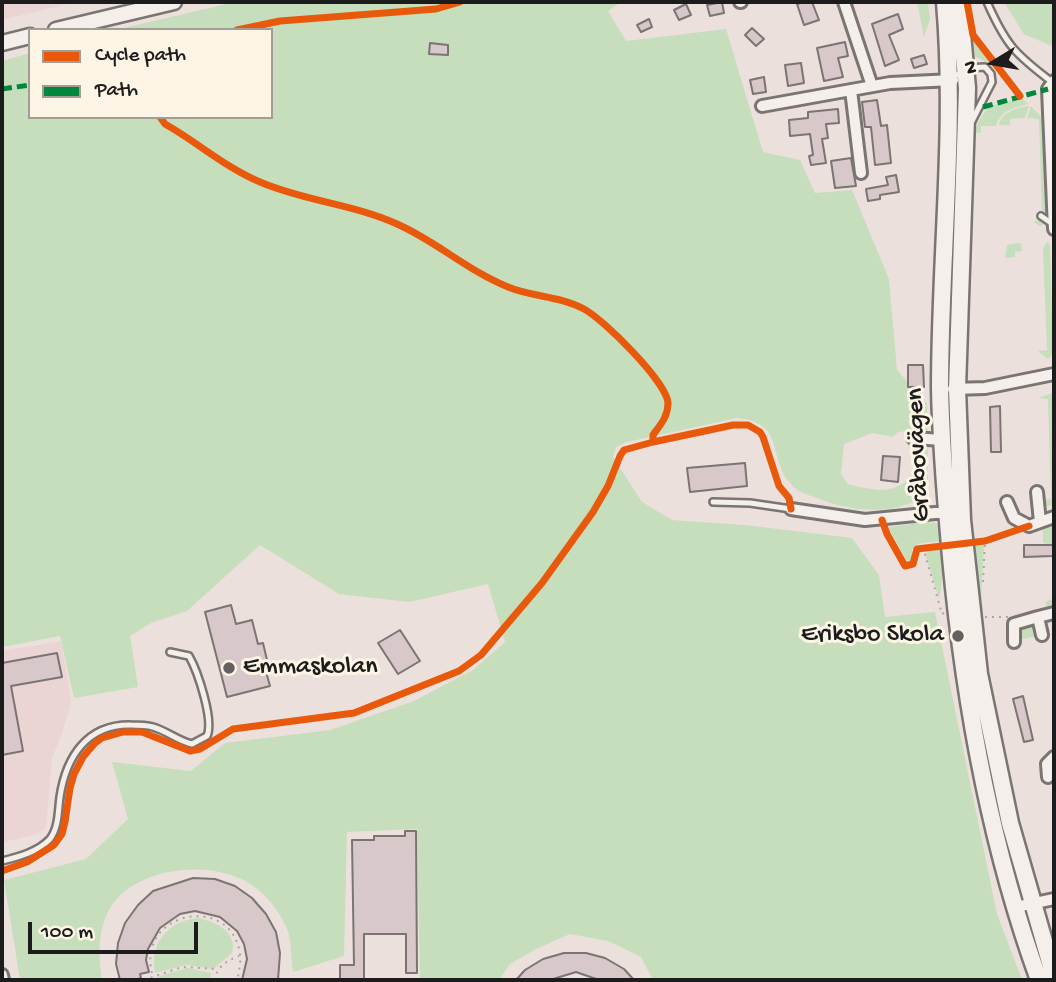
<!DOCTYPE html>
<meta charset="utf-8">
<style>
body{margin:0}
#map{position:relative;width:1056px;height:982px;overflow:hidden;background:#ece0dd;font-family:"Gochi Hand",sans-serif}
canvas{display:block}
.frame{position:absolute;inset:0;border:4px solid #1c1c1c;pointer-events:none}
.legend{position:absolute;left:28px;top:28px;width:245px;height:91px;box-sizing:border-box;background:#fcf5e5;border:2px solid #a29e95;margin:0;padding:9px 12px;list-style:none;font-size:21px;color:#1c1c1c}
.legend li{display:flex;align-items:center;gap:14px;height:35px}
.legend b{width:35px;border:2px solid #a29e95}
.north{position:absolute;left:958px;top:28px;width:70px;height:70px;-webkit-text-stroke:5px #fcf5e5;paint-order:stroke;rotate:259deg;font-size:19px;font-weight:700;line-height:28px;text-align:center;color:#1c1c1c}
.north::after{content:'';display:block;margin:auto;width:24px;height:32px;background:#1c1c1c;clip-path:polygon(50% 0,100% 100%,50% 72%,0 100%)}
.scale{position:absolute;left:28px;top:922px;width:170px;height:32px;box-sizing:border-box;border:4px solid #1c1c1c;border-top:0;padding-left:9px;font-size:21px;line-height:24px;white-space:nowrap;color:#1c1c1c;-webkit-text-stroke:5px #fcf5e5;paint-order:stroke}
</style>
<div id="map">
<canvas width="1056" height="982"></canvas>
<div class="frame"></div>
<ul class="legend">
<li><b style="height:9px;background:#e8590c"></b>Cycle path</li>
<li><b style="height:9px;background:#00873e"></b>Path</li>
</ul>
<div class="north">N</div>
<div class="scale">100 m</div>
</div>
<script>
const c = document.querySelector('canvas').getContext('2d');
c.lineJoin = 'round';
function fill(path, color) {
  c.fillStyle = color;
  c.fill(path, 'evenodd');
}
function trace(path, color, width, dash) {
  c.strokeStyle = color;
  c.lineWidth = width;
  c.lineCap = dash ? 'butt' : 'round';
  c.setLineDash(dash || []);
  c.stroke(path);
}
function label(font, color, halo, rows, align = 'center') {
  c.font = font + ' "Gochi Hand",sans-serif';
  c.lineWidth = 6;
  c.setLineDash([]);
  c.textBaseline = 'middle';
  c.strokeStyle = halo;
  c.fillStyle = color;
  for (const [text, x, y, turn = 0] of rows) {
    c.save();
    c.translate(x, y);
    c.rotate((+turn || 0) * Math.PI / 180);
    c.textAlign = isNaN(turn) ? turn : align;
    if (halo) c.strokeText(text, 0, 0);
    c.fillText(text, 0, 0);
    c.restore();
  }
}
fill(new Path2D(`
 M 2,2 L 76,2 L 2,20 Z
 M 61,641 L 71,702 L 63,731 L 52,758 L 46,828 L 35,835 L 2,842 L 2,651 Z`), '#ebd4d4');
fill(new Path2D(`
 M 235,2 L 621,2 L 608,11 L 626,41 L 726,29 L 763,152 L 800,160 L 815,193 L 852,190 L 889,279 L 897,370 L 927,404 L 928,485 L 925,496 C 892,516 852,512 817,498 C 806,494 797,492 790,483 C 767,456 786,423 737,418 L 627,442 L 616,447 L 613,457 L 642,502 L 672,520 L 745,525 L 852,538 L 879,575 L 885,617 L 935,612 L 997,914 L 1022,980 L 653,980 L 641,957 L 608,941 L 570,934 L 536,949 L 510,964 L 499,980 L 420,980 L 417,829 L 347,832 L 344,956 L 293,972 C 291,959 292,941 287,929 C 279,909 261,888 241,879 C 201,860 130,869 108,912 C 97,934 99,958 102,980 L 20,980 L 4,880 L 86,859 L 128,819 L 112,762 L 191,771 L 225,743 L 330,730 L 414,701 L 473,670 L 505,642 L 488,584 L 409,602 L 339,594 L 260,545 L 187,611 L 151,623 L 130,636 L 138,687 L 74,698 L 60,636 L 2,647 L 2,61 L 30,53 L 30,117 L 271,117 L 271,30 L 115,30 ZM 908,431 L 908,446 L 920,458 C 906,496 882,493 848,484 L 841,474 L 844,444 L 872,433 L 893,437 L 898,432 Z
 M 917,2 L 928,2 L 930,19 L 924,37 Z
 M 1004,2 L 1054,2 L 1054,47 L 1024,34 Z
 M 970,35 L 992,63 L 991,65 L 975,56 Z
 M 1022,98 L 1028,104 C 1013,108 1001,110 996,126 L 981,126 L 981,133 L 975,133 L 978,122 L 989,106 Z
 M 1029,106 L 1025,118 L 1010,119 L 1010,125 L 999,125 C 1002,112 1016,108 1029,106 Z
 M 1031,106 L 1045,121 L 1049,222 L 1040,226 L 1033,222 L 1042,218 L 1039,119 L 1027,118 Z
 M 1048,241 L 1050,246 L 1053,349 L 1052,355 L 1048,359 L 1038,351 L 1047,350 L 1043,248 Z
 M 1018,243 L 1021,244 L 1022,251 L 1015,252 L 1015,257 L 1005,258 L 1007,245 Z
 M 1052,393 L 1054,417 L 1054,505 L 1045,506 L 1042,500 L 1051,499 L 1048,399 L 1038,398 Z
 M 1054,520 L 1054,607 L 1047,606 L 1045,602 L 1054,598 L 1053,545 L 1043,543 L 1043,525 Z
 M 927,522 L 936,523 C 947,535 943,584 939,599 L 926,556 L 928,549 L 939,548 L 938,541 L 917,544 L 912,550 L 912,562 L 908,563 L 889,529 L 890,527 Z
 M 984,543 L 981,602 L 979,603 L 970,546 Z
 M 1030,624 L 1034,625 L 1037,636 L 1018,640 L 1019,627 Z
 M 198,918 C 216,922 238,932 232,953 L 213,969 L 186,965 L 155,973 C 149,943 168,921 198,918 Z
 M 187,968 L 211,973 L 210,980 L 158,980 L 157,978 L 160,976 Z`), '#c6debb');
const building = new Path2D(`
 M 722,2 L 724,13 L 710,16 L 707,5 Z
 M 804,2 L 812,2 L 819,20 L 804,25 L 797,4 Z
 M 686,4 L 691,15 L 679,20 L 674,10 Z
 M 898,14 L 903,29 L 889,35 L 899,60 L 885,66 L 872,24 Z
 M 649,19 L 652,27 L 641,32 L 637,25 Z
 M 752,28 L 764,39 L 756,46 L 745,35 Z
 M 845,42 L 848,56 L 838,58 L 843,77 L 824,81 L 817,48 Z
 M 430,43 L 448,45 L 448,55 L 429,54 Z
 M 924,55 L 927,64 L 914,68 L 911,59 Z
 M 801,63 L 804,83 L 788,86 L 785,65 Z
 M 764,77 L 766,92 L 753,94 L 750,80 Z
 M 877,100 L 881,126 L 887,125 L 891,163 L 875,165 L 871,127 L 865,127 L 862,102 Z
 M 838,109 L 839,123 L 826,124 L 828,138 L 822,139 L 826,163 L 811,165 L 809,156 L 813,155 L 810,134 L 790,136 L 789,120 L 808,118 L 808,112 Z
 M 851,158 L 856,186 L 835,188 L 831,161 Z
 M 896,175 L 899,192 L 880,195 L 880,199 L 868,201 L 866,189 L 888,185 L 886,177 Z
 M 908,365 L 923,365 L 924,387 L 908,387 Z
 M 1000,406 L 1001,452 L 991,452 L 990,407 Z
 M 883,456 L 900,457 L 898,482 L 881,480 Z
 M 745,463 L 747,486 L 690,492 L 687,468 Z
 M 1024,545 L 1053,545 L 1053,556 L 1024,557 Z
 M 231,605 L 236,624 L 252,620 L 258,644 L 263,643 L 267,660 L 263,661 L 270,686 L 227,697 L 205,612 Z
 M 400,630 L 420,661 L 398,674 L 378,643 Z
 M 57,653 L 62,677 L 11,686 L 23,751 L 2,755 L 2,663 Z
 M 1023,696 L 1033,740 L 1024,742 L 1013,699 Z
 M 405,831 L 416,831 L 417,973 L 406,973 L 406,934 L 364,934 L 364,980 L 340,980 L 340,965 L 354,965 L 352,840 L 374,840 L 374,836 L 405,836 Z
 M 193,878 L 215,879 L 235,886 L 252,898 L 266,914 L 276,932 L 280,953 L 278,980 L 242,980 L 247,959 L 244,944 L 237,931 L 220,917 L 195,911 L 180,914 L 160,928 L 148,949 L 146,960 L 149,972 L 140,974 L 141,978 L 135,980 L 120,980 L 116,964 L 118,943 L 125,923 L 138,905 L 153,891 Z
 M 564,953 L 586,953 L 605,958 L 624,969 L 634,980 L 599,980 L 576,972 L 550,980 L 516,980 L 525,970 L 543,959 Z`);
fill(building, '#d8c8ca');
trace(building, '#7a7473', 2);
const service = new Path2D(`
 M 987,2 C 1006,45 1015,54 1052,82
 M 951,79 L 967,68 L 985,67 L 991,74 L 992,82 L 972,121
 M 1041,216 L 1054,225
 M 713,502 L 750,503 L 791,509
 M 2,861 C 18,857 38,852 50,839 C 59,827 58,811 60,797 C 66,757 87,724 131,725 C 138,725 146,725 153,727 C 167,731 178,741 192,744 L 207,736 C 214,720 198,672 189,656 L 170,652`);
const minor = new Path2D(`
 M 740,2 L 741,2
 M 844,2 L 872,86
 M 1054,81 L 1048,89 L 1054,229
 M 851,90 L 861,173
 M 762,106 L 890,83 L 953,80
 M 953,389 L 985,388 L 1054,374
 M 913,438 L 942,440
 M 1037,492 L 1040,522
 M 1007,502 L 1014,518 L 1029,526 L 1054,517
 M 791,509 L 865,520 L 935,513 L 947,513 L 950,515
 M 1042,635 L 1038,617 L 1054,613
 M 1014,642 L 1014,624 L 1038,617
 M 1048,777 L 1047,764 L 1054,757
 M 1016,907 L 1054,899
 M 2,975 L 3,980`);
const tertiary = new Path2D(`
 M 56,30 L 174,2
 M 2,43 L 30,36`);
const secondary = new Path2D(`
 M 945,2 C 956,130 940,259 940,388 C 941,444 946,501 951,557 C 964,700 990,845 1039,980
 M 959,2 L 967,88 L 957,389 L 962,520 L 979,674 L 1010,823 L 1054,976`);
trace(service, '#7a7473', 10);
trace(minor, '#7a7473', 16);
trace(tertiary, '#7a7473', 19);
trace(secondary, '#7a7473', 21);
trace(new Path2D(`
 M 923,547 L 942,614 L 944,613
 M 983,582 L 985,541
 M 985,617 L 1008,617
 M 144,980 L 182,967 L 217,969
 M 154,980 C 130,911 233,891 240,955 C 241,962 239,970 238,977
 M 214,980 C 218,966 226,961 239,956`), '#aaa6a3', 2, [2, 5]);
trace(service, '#f4efea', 5);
trace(minor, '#f4efea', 10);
trace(tertiary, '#f4efea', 14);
trace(secondary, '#f4efea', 16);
trace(new Path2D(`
 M 2,89 L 30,85
 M 983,107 L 1048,89`), '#00873e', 5, [10, 5]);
trace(new Path2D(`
 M 967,2 L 973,35 L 1020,96
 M 237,30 L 280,21 L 436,9 L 460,2
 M 160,117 L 165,124 C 197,142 226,168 260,182 C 304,201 353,204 397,224 C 436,241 468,271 508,287 C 532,297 560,296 584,309 C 603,319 667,382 668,403 C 668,417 660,425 653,435 L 653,442
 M 882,520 L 887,534 L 905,566 L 913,564 L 917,549 L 985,541 L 1029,526
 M 2,871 L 27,862 L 54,845 L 62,834 L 65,822 L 70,788 L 74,774 L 83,757 L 95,743 L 102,738 L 123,732 L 142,732 L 190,751 L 200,749 L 233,729 L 354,713 L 459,671 L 481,655 L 542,583 L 593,512 L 608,486 L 620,456 L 624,450 L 653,442 L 733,425 L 748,425 L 760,432 L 763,437 L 779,486 L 789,498 L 791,509`), '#e8590c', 7);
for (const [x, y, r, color] of [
 [958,636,7,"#656160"],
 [229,668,7,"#656160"]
]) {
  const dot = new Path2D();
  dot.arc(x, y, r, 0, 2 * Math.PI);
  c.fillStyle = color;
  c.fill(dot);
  trace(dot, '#fcf5e5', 2.5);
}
label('26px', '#1c1c1c', '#fcf5e5', [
 ["Gråbovägen",920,455,-93]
]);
label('26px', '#1c1c1c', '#fcf5e5', [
 ["Eriksbo Skola",944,636],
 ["Emmaskolan",243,668,"left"]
], 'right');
</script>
